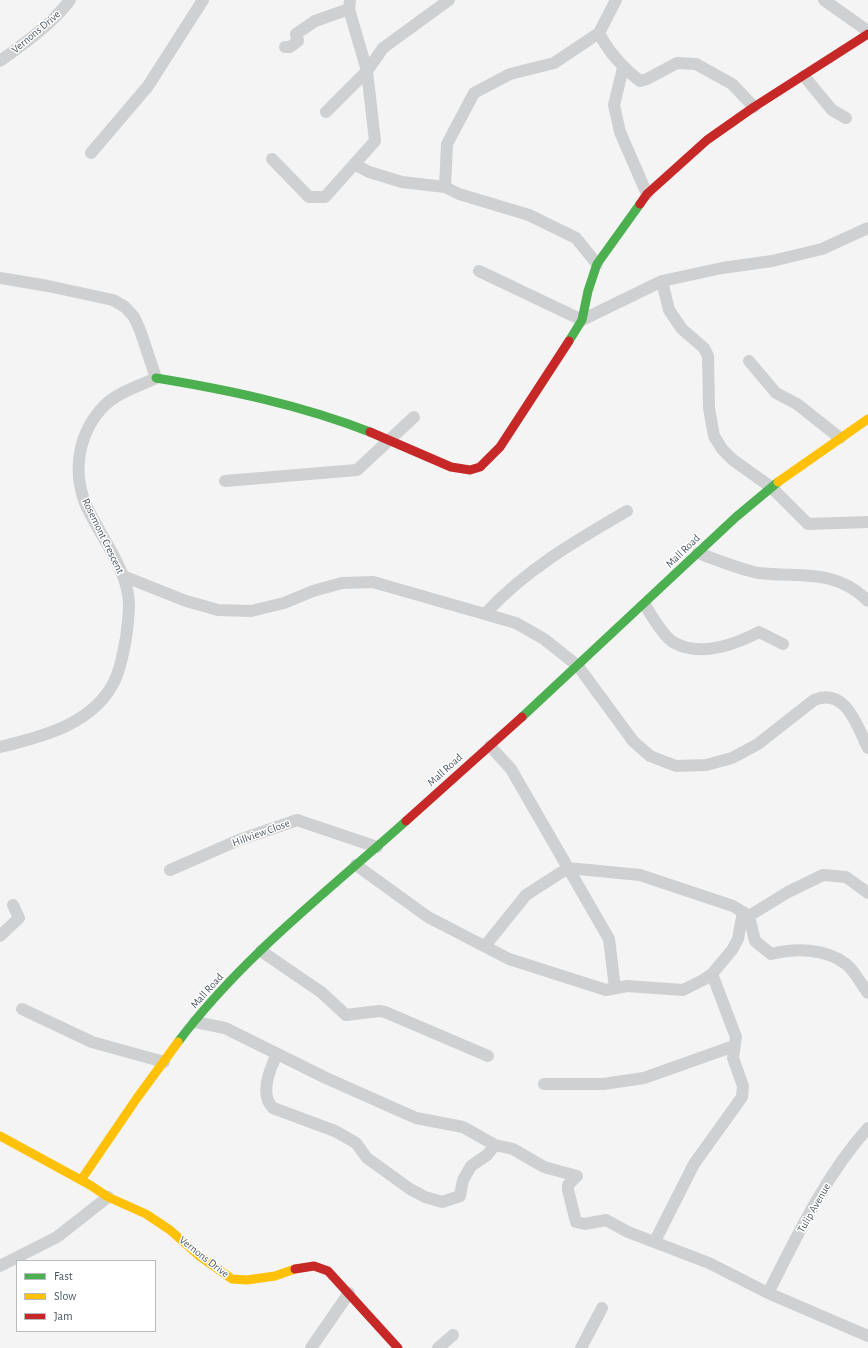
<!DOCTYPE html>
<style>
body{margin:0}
#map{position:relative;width:868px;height:1348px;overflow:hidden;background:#f4f4f4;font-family:"Alegreya Sans",sans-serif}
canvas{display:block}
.legend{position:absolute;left:16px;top:1260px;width:140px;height:72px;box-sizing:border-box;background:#fff;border:1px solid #b7bbc0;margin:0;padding:5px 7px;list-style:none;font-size:12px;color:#4a5661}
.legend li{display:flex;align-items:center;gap:8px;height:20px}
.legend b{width:20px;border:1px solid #b7bbc0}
</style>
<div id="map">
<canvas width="868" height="1348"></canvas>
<ul class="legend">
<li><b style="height:5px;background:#4caf50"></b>Fast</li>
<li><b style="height:5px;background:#ffc107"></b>Slow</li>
<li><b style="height:5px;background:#c62828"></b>Jam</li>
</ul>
</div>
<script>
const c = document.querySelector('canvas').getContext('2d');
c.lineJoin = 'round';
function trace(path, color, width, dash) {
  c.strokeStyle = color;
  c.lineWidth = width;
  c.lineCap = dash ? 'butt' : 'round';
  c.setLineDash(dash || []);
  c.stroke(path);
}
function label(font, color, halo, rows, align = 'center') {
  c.font = font + ' "Alegreya Sans",sans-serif';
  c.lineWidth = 3;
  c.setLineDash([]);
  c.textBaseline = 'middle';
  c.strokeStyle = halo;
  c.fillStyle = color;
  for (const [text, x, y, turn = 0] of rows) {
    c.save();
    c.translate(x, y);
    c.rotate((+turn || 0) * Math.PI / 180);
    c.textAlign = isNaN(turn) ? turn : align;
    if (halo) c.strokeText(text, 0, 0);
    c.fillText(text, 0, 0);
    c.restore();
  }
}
trace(new Path2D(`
 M 824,0 L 868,31
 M 599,33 C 609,53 622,67 640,81 L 647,79 L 677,63 L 696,64 L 732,84 L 754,107
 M 285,47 L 290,47 L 298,41 L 296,34 L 315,21 L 349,9
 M 0,61 C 25,43 51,25 70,0
 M 623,68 L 614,105 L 620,132 L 647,194
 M 804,76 L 832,110 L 846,118
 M 326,112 L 367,71 L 349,9 L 350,0
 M 91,153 L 148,86 L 203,0
 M 272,159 L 309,197 L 325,197 L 375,141 L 367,71 L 383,48 L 449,0
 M 354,164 L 369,172 L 402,182 L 445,187 L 459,194 L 529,215 L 576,238 L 597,264
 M 445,187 L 447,144 L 474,93 L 510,74 L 554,63 L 599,33 L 616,0
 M 479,271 L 582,320 L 662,281 L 722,268 L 772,261 L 822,249 L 868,228
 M 0,278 L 48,286 L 113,300 L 125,307 L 134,317 L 140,330 L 156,378 C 139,386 119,392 105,405 C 79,431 72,469 85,503 C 96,528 113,550 123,576 C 132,599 129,614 126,638 C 123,653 121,668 114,682 C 93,724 42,737 0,747
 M 662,281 L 669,310 L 682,329 L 704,348 L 708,356 L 709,408 L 714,436 L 722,449 L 733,460 L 771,487 L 808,524 L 868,522
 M 749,361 L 776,393 L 797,404 L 840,438
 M 225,481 L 357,470 L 414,417
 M 698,553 C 715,559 741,570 759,573 C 800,578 835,568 868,601
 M 123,576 L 186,601 L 218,610 L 251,611 L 284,603 L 313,591 L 342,583 L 373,582 L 516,623 L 544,639 L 578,666 L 633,741 L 650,756 L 676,766 L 706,765 L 732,758 L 758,744 L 814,700 C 846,687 857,726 868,748
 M 645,605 C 651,615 663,636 673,642 C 700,658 734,645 759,632 L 783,644
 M 486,613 C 525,570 577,540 627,511
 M 490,746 L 511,769 L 609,939 L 615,988
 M 356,865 L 428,917 L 509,959 L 606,990 L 627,986 L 683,990 L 703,980 L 712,974 L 732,950 L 738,939 L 743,912
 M 170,870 L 239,840 L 297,820 L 377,847
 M 749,916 L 788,892 L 823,875 L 846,877 L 868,893
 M 0,936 L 19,918 L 13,905
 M 485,946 L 526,895 L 568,868 L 640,875 L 733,906 L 749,916 L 755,941 L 771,954 C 795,948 825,948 846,964 C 854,970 861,984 868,993
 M 261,951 L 321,992 L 346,1015 L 379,1011 L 385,1012 L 488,1056
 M 22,1009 L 92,1042 L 164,1062
 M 195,1022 L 225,1028 L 326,1078 L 416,1118 L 463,1127 L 495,1145
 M 277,1054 C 270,1069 259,1094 273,1108 L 335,1131 L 356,1143 L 367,1158 L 410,1189 L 425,1197 L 442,1202 L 460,1196 L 463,1180 L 471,1166 L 487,1155 L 495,1145 L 513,1149 L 544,1167 L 577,1176 L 568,1185 L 568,1190 L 576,1222 L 585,1224 L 606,1220 L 628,1232 L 709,1263 L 768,1293 L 868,1336
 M 544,1084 L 603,1084 L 644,1078 L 734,1046
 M 655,1241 L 694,1164 L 742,1097 L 743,1086 L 733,1058 L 736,1037 L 712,974
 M 0,1266 L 57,1237 L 108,1197
 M 768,1293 C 797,1236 825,1176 868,1128
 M 311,1348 L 349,1293
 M 438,1348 L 453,1335
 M 581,1348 L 602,1308`), '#ced0d2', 12);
trace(new Path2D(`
 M 569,341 L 582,320 L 588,291 L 597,264 L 640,204
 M 156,378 C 229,390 301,405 370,432
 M 522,717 L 736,517 L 778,482
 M 178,1042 C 242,957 327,892 406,821`), '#4caf50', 9);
trace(new Path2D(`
 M 778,482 L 868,419
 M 0,1136 L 90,1185 L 108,1197 L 146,1214 L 170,1230 L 198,1255 L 232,1279 L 247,1280 L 275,1276 L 295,1269
 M 81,1180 L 137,1098 L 178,1042`), '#ffc107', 9);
trace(new Path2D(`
 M 640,204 L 647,194 L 707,140 L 754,107 L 868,34
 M 370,432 L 451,467 L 470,470 L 480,467 L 500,447 L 569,341
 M 406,821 L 522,717
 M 295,1269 L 314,1266 L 328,1271 L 398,1348`), '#c62828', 9);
label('11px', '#4a5661', '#fff', [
 ["Vernons Drive",36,32,-40],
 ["Rosemont Crescent",103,536,64],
 ["Mall Road",683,551,-44],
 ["Mall Road",445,770,-42],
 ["Hillview Close",261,833,-20],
 ["Mall Road",207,991,-48],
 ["Tulip Avenue",814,1208,-60],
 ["Vernons Drive",204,1257,38]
]);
</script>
